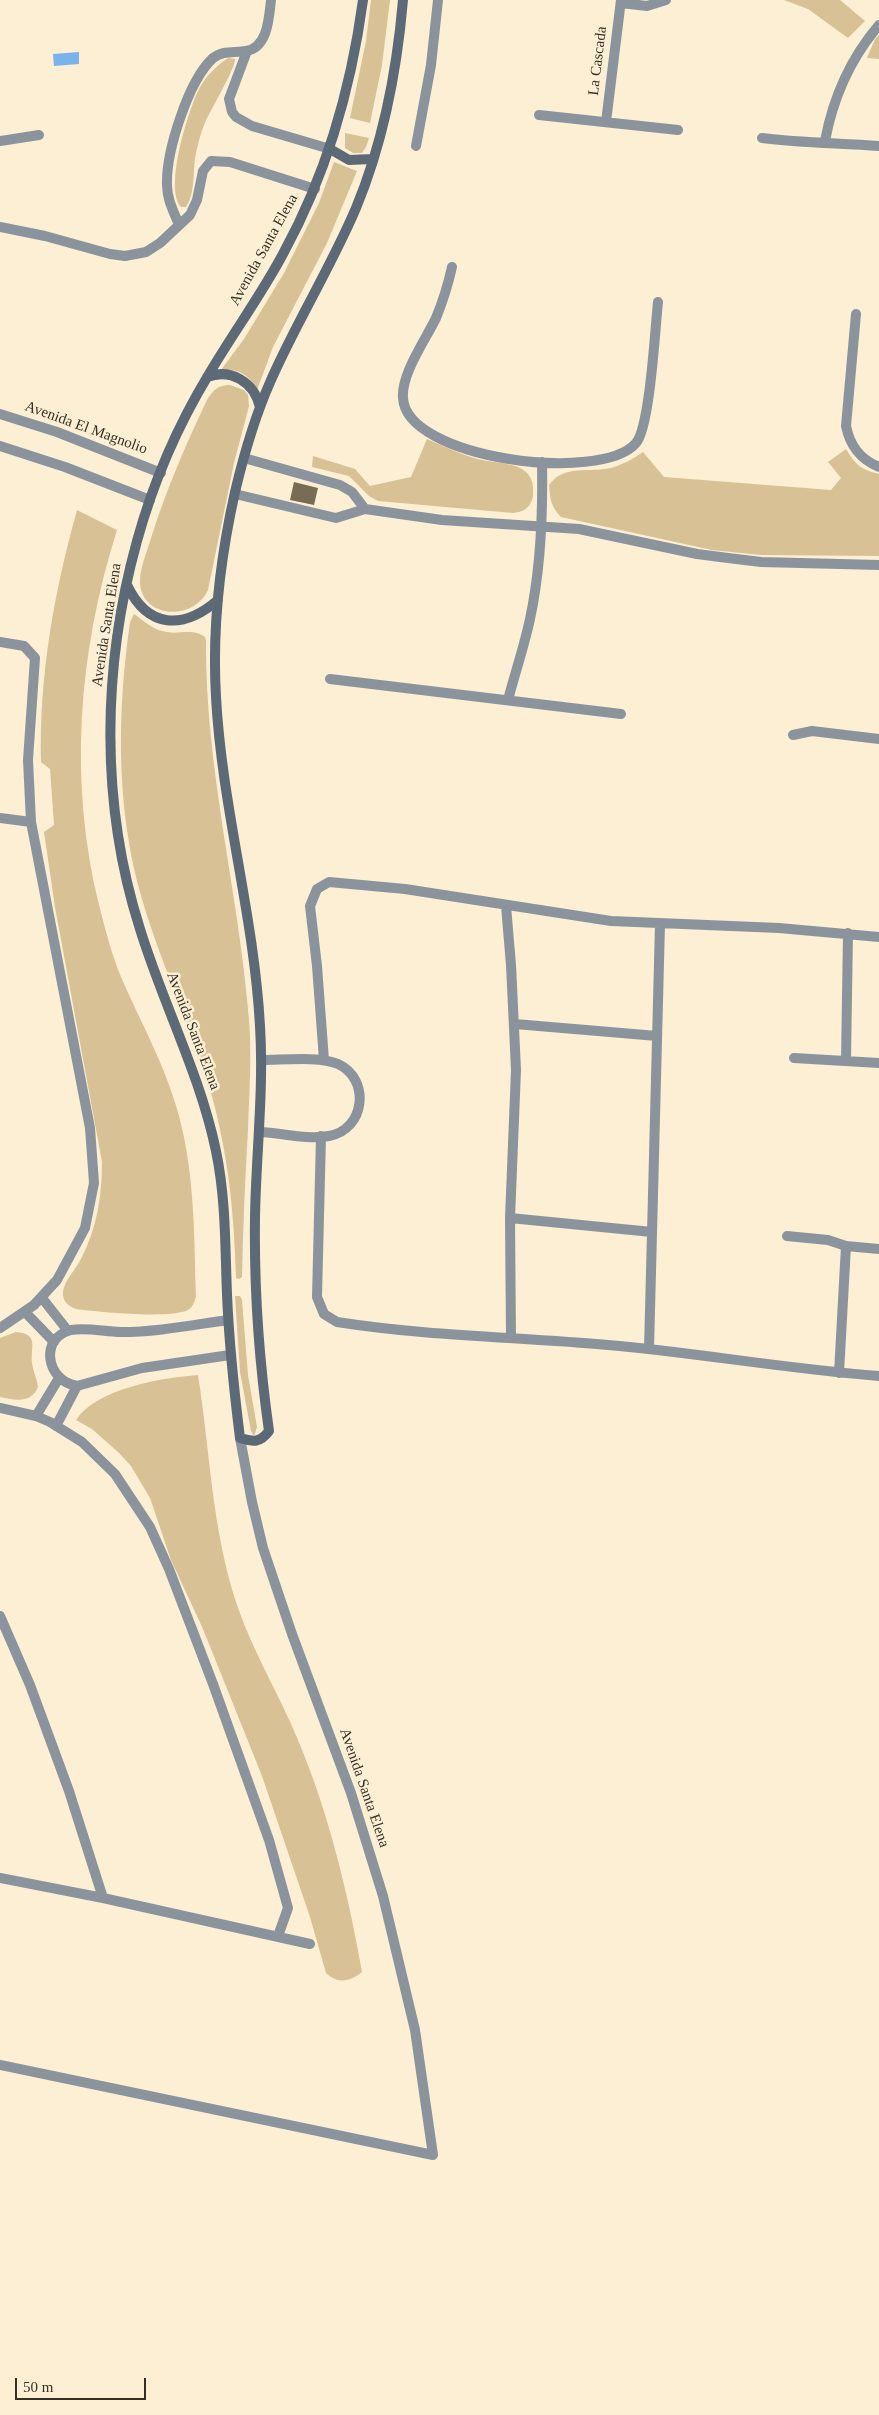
<!DOCTYPE html>
<style>
body{margin:0}
#map{position:relative;width:879px;height:2415px;overflow:hidden;background:#fcefd4;font-family:"Times New Roman",serif}
canvas{display:block}
.scale{position:absolute;left:15px;top:2378px;width:131px;height:22px;box-sizing:border-box;border:2px solid #353026;border-top:0;padding-left:6px;font-size:15px;line-height:18px;white-space:nowrap;color:#353026;-webkit-text-stroke:4px #fcefd4;paint-order:stroke}
</style>
<div id="map">
<canvas width="879" height="2415"></canvas>
<div class="scale">50 m</div>
</div>
<script>
const c = document.querySelector('canvas').getContext('2d');
c.lineJoin = 'round';
function fill(path, color) {
  c.fillStyle = color;
  c.fill(path, 'evenodd');
}
function trace(path, color, width, dash) {
  c.strokeStyle = color;
  c.lineWidth = width;
  c.lineCap = dash ? 'butt' : 'round';
  c.setLineDash(dash || []);
  c.stroke(path);
}
function label(font, color, halo, rows, align = 'center') {
  c.font = font + ' "Times New Roman",serif';
  c.lineWidth = 5;
  c.setLineDash([]);
  c.textBaseline = 'middle';
  c.strokeStyle = halo;
  c.fillStyle = color;
  for (const [text, x, y, turn = 0] of rows) {
    c.save();
    c.translate(x, y);
    c.rotate((+turn || 0) * Math.PI / 180);
    c.textAlign = isNaN(turn) ? turn : align;
    if (halo) c.strokeText(text, 0, 0);
    c.fillText(text, 0, 0);
    c.restore();
  }
}
fill(new Path2D(`
 M 371,0 L 390,0 L 382,65 L 370,123 L 350,118 L 366,41 Z
 M 784,0 L 840,0 L 865,21 L 848,38 L 808,9 Z
 M 879,35 L 879,59 L 867,58 L 875,39 Z
 M 228,58 L 235,59 C 235,70 210,110 204,125 C 200,135 197,148 195,158 C 193,174 195,194 186,207 L 181,207 C 164,188 188,111 199,89 C 206,76 216,66 228,58 Z
 M 345,133 L 369,138 L 366,147 L 362,153 L 353,153 L 345,148 Z
 M 334,162 L 357,171 L 327,243 L 273,347 L 257,390 C 251,376 237,367 221,370 L 244,339 L 284,273 L 319,203 Z
 M 230,385 L 244,390 L 248,395 L 249,406 L 234,463 L 208,590 C 193,623 138,618 140,579 C 141,565 148,549 152,535 C 167,488 186,444 207,400 C 213,390 218,385 230,385 Z
 M 427,439 C 443,446 458,453 474,458 C 494,465 531,459 533,487 C 533,493 534,497 531,502 C 528,510 521,512 513,513 L 378,501 L 369,496 L 349,476 L 312,467 L 313,456 L 355,469 L 370,486 L 411,477 Z
 M 846,449 C 856,465 860,469 879,474 L 879,556 L 761,555 L 712,550 L 561,517 C 551,507 550,499 549,485 C 564,464 589,473 611,468 C 624,464 633,459 643,452 L 664,477 L 831,490 L 841,478 L 828,462 Z
 M 77,510 L 117,530 C 78,653 68,783 100,909 C 106,932 112,955 121,977 C 141,1023 166,1067 179,1116 C 195,1176 194,1236 196,1297 C 194,1302 193,1307 188,1310 C 170,1319 98,1312 76,1309 C 68,1306 62,1301 63,1292 C 64,1281 76,1269 81,1259 C 97,1228 102,1196 102,1162 L 55,907 L 44,832 L 54,825 L 50,769 L 41,762 C 39,677 54,592 77,510 Z
 M 134,614 C 143,620 152,629 162,631 C 178,636 191,627 205,637 L 206,641 C 205,770 239,893 249,1020 C 252,1057 249,1094 248,1130 C 245,1179 243,1228 242,1277 L 239,1279 L 236,1278 C 234,1207 227,1141 205,1073 C 183,1007 153,945 136,877 C 116,793 118,707 130,622 Z
 M 235,1296 L 240,1296 L 242,1300 L 248,1375 L 257,1427 L 254,1436 L 251,1431 L 240,1372 Z
 M 16,1332 C 40,1334 30,1348 32,1363 C 33,1371 37,1379 38,1387 C 31,1404 15,1400 0,1397 L 0,1338 Z
 M 198,1375 C 210,1451 212,1531 237,1605 C 253,1652 279,1694 298,1740 C 329,1814 348,1893 362,1972 C 350,1982 337,1984 326,1973 L 310,1917 L 262,1776 L 203,1629 L 171,1560 L 150,1498 L 131,1466 L 119,1453 L 92,1429 L 76,1420 C 97,1388 162,1378 198,1375 Z`), '#d7c195');
fill(new Path2D(`
 M 79,52 L 79,64 L 54,66 L 53,54 Z`), '#79b3ec');
fill(new Path2D(`
 M 294,482 L 318,488 L 314,505 L 290,500 Z`), '#786c54');
trace(new Path2D(`
 M 621,3 L 647,6 L 666,0
 M 247,51 L 229,99 L 232,112 L 236,117 L 252,126 L 330,149
 M 539,115 L 678,130
 M 606,122 L 621,0
 M 762,138 C 801,143 839,143 879,146
 M 0,141 L 39,135
 M 825,141 C 833,98 850,59 879,25
 M 416,146 L 431,65 L 438,0
 M 179,225 C 174,212 167,200 167,185 C 166,152 188,81 213,58 C 223,50 234,53 246,51 C 268,48 269,17 271,0
 M 0,227 L 45,236 L 110,254 L 125,256 L 146,252 L 160,243 L 190,215 L 197,200 L 203,171 L 211,161 L 230,162 L 315,189
 M 452,267 C 448,285 443,301 436,318 C 426,339 401,374 403,398 C 406,459 601,484 636,443 C 650,427 655,329 658,302
 M 856,314 L 846,426 C 850,446 860,459 879,467
 M 0,414 L 57,432 L 161,473
 M 0,446 L 65,467 L 150,500
 M 244,458 L 340,485 L 352,492 L 365,509
 M 235,494 L 336,518 L 365,509 L 442,520 L 579,529 L 697,554 L 728,558 L 761,562 L 879,565
 M 0,642 L 24,646 L 35,658 L 28,760 L 31,822 L 90,1128 L 94,1183 L 85,1228 L 57,1280 L 34,1305 L 0,1328
 M 330,679 L 621,714
 M 508,700 C 515,673 524,647 530,619 C 541,568 543,514 542,462
 M 793,735 L 812,731 L 879,739
 M 0,818 L 31,822
 M 506,906 L 511,965 L 516,1070 L 510,1218 L 511,1338
 M 515,1024 L 657,1036
 M 794,1058 L 879,1063
 M 324,1060 L 317,966 L 310,906 L 317,889 L 329,882 L 405,889 L 611,921 L 779,928 L 879,937
 M 846,1060 L 848,933
 M 260,1132 C 282,1133 308,1140 329,1136 C 365,1130 371,1079 338,1064 C 320,1056 283,1060 262,1060
 M 321,1136 L 317,1297 L 324,1314 L 337,1322 C 426,1336 518,1337 608,1345 C 699,1353 788,1369 879,1376
 M 510,1218 L 652,1232
 M 787,1236 L 828,1240 L 846,1246 L 879,1249
 M 42,1298 L 68,1331
 M 25,1312 L 54,1342
 M 228,1320 C 192,1325 157,1332 121,1332 C 105,1332 87,1327 71,1330 C 39,1338 46,1381 77,1386 L 142,1368 L 230,1355
 M 649,1349 L 660,924
 M 839,1373 L 846,1246
 M 0,1408 L 36,1416 L 50,1422 L 82,1442 L 115,1474 L 150,1527 L 169,1569 L 213,1684 L 269,1840 L 288,1908 L 278,1936
 M 36,1416 L 59,1378
 M 56,1426 L 77,1386
 M 0,1616 L 30,1685 L 69,1791 L 103,1898
 M 0,1878 L 103,1898 L 310,1944
 M 0,2065 L 433,2155 L 415,2030 L 383,1896 L 351,1793 L 292,1634 L 263,1548 L 252,1502 L 240,1438`), '#8b949d', 10);
trace(new Path2D(`
 M 363,0 C 351,89 327,173 284,252 C 262,294 233,333 209,374 C 178,425 153,483 137,541 C 102,667 100,804 140,929 C 163,1004 200,1074 216,1151 C 226,1199 225,1246 227,1294 C 229,1343 234,1390 240,1438 C 254,1442 260,1443 269,1431 C 259,1360 254,1289 255,1218 C 256,1154 264,1090 260,1026 C 254,915 222,808 216,697 C 212,629 220,559 235,492 C 244,454 255,416 271,380 C 297,321 331,267 356,208 C 383,143 397,70 403,0
 M 330,149 L 349,160 L 372,159
 M 207,377 C 231,368 254,382 260,407
 M 127,585 C 148,629 183,630 218,600`), '#5c6976', 10);
label('15px', '#353026', '#fcefd4', [
 ["La Cascada",598,61,-83],
 ["Avenida Santa Elena",264,250,-61],
 ["Avenida El Magnolio",86,428,20],
 ["Avenida Santa Elena",107,625,-81],
 ["Avenida Santa Elena",193,1031,69],
 ["Avenida Santa Elena",364,1788,71]
]);
</script>
